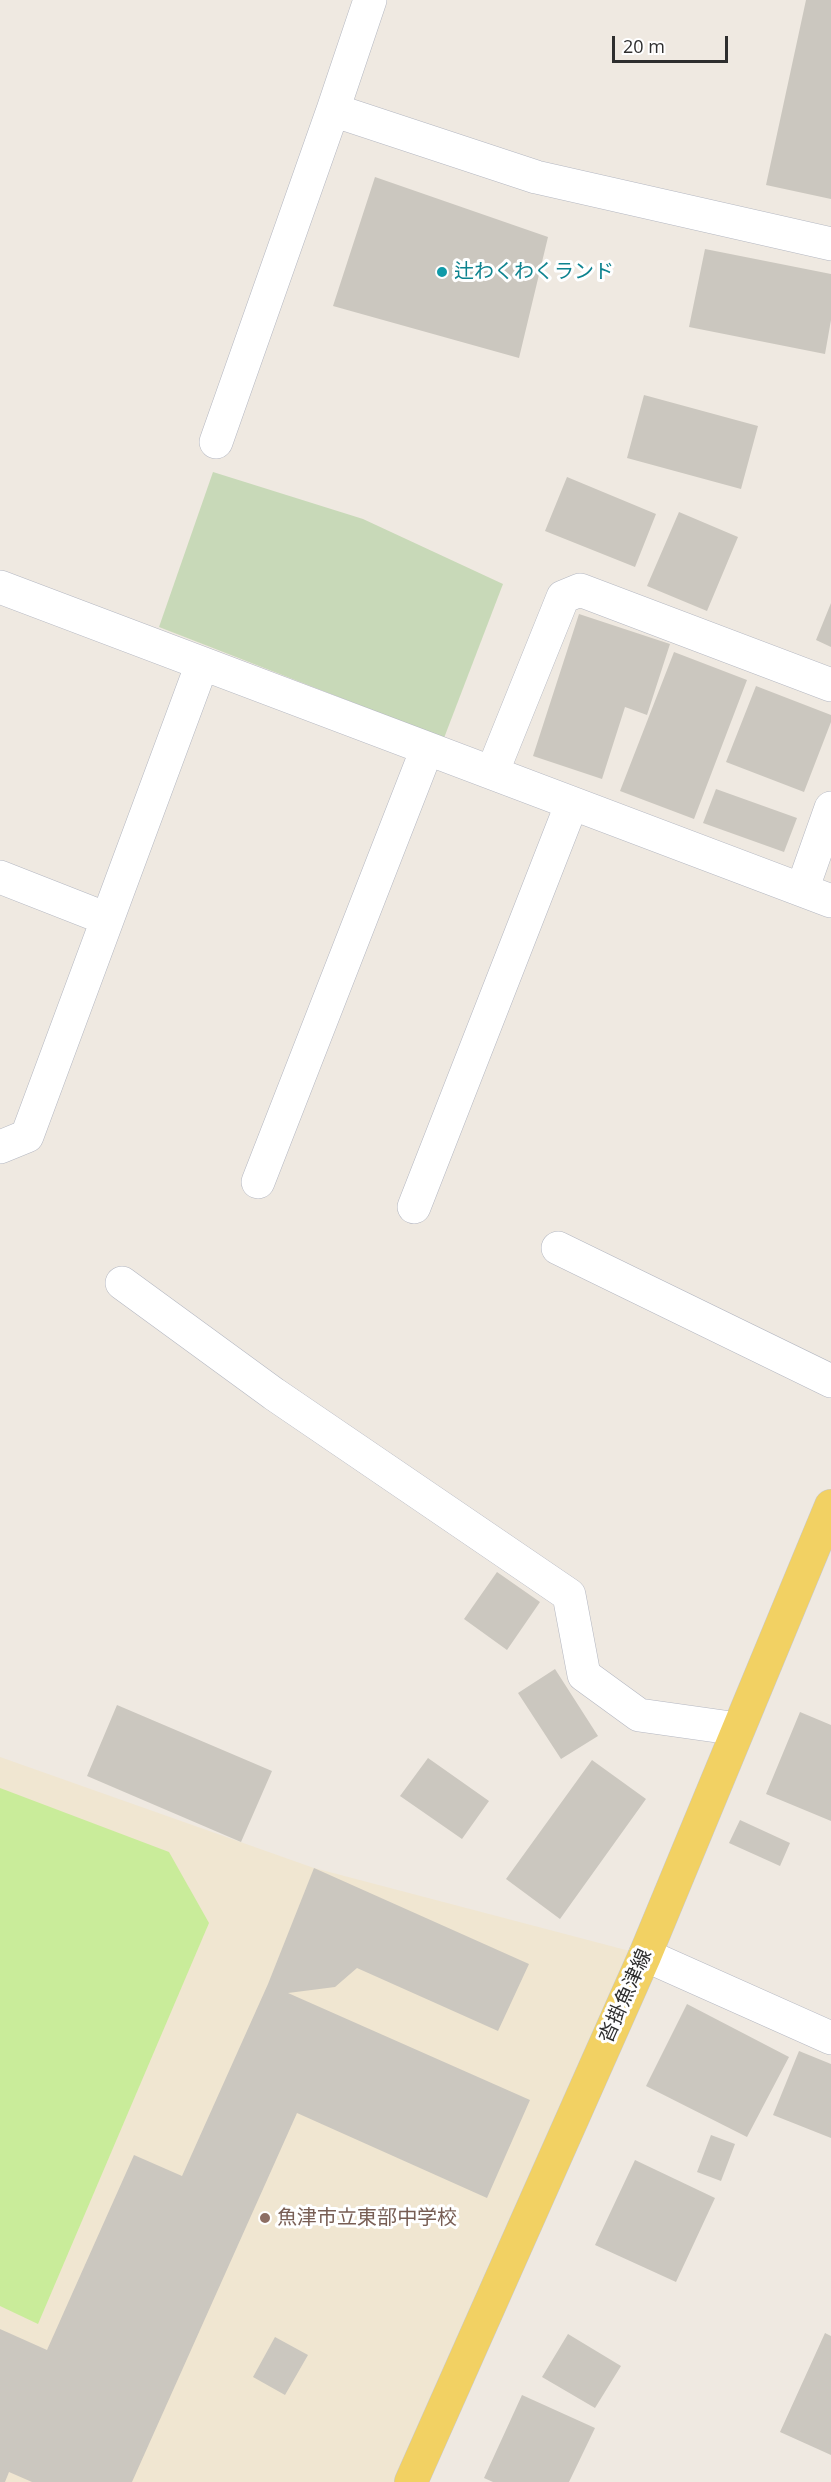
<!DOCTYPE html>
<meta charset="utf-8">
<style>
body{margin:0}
#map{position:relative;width:831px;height:2482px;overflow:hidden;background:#efe9e1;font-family:"Open Sans",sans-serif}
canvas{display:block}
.scale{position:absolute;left:612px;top:36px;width:116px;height:27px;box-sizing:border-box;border:3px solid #2e2e2e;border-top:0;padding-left:8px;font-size:18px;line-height:21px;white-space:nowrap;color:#2e2e2e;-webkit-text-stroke:4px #fff;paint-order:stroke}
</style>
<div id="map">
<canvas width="831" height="2482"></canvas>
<div class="scale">20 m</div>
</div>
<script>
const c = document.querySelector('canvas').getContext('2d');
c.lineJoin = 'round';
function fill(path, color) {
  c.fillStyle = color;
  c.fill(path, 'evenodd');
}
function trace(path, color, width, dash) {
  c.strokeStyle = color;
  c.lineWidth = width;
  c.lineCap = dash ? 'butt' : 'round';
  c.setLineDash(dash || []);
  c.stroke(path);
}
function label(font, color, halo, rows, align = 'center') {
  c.font = font + ' "Open Sans","Noto Sans JP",sans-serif';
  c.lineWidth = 6;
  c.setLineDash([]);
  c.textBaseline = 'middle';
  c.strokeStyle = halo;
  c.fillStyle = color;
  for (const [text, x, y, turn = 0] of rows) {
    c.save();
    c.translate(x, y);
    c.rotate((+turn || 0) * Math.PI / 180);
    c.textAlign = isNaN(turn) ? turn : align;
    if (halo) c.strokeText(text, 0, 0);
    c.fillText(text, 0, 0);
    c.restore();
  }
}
fill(new Path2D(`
 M 0,1757 L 314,1868 L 645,1955 L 415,2482 L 0,2482 Z`), '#f0e6d1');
fill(new Path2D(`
 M 213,472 L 363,519 L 503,584 L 444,738 L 159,627 Z`), '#c8d9b8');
fill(new Path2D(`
 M 0,1788 L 169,1852 L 209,1923 L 38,2324 L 0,2306 Z`), '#c9ec9a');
fill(new Path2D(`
 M 806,0 L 831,0 L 831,199 L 766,185 Z
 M 375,177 L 548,237 L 519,358 L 333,306 Z
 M 705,249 L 831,274 L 831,320 L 825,354 L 689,327 Z
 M 644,395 L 758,426 L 741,489 L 627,458 Z
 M 567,477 L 656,514 L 635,567 L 545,531 Z
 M 679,512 L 738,537 L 707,611 L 647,586 Z
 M 831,603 L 831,647 L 816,640 Z
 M 579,614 L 670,644 L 647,715 L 625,707 L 602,779 L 533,756 Z
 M 674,652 L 747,680 L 694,819 L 620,791 Z
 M 756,686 L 831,715 L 831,722 L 804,792 L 726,762 Z
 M 716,789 L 797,818 L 784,852 L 703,823 Z
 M 497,1572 L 540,1602 L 507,1650 L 464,1619 Z
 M 555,1669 L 598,1736 L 561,1759 L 518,1693 Z
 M 117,1705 L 272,1771 L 241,1842 L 87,1776 Z
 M 800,1712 L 831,1725 L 831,1821 L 766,1794 Z
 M 428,1758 L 489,1801 L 462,1839 L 400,1796 Z
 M 592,1760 L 646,1799 L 560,1919 L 506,1879 Z
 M 740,1820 L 790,1843 L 780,1866 L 729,1843 Z
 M 314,1868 L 529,1964 L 498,2031 L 357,1968 L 335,1987 L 288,1993 L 530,2100 L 487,2198 L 297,2113 L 132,2482 L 32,2482 L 9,2472 L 5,2482 L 0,2482 L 0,2329 L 47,2350 L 134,2155 L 182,2176 L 268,1984 Z
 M 687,2004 L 789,2057 L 747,2137 L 646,2086 Z
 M 799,2051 L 831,2064 L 831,2138 L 773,2115 Z
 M 711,2135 L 735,2144 L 721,2181 L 697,2172 Z
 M 635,2160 L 715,2198 L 676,2282 L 595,2245 Z
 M 825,2333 L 831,2336 L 831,2455 L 780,2432 Z
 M 568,2334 L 621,2366 L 595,2408 L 542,2377 Z
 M 275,2337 L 308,2355 L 285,2395 L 253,2377 Z
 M 522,2395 L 595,2428 L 569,2482 L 493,2482 L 484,2478 Z`), '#cbc7bf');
const minor = new Path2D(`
 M 370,0 L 333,110 L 536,177 L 831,244
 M 216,442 L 333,110
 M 0,587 L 831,901
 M 492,773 L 563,597 L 580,590 L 831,685
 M 0,877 L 107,919
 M 802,890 L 831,808
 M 0,1147 L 27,1136 L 202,664
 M 258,1182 L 427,749
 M 414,1207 L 572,803
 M 558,1248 L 831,1381
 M 122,1283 L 274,1394 L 569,1595 L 584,1675 L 639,1715 L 738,1729
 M 645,1955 L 831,2038`);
const major = new Path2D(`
 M 411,2482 L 645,1955 L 831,1506`);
trace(minor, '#b4b7c1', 34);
trace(major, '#c9c9c9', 34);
trace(minor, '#fff', 33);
trace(major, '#f2d163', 33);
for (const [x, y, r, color] of [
 [442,272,6,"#0f9aa8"],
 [265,2218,6,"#8d6e63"]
]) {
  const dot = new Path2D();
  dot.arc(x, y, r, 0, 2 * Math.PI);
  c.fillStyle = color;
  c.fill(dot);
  trace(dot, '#fff', 2);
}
label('20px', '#0d838f', '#fff', [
 ["辻わくわくランド",454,272]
], 'left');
label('20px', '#2e2e2e', '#fff', [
 ["沓掛魚津線",626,1996,-66]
]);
label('20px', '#785e54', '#fff', [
 ["魚津市立東部中学校",277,2218]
], 'left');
</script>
